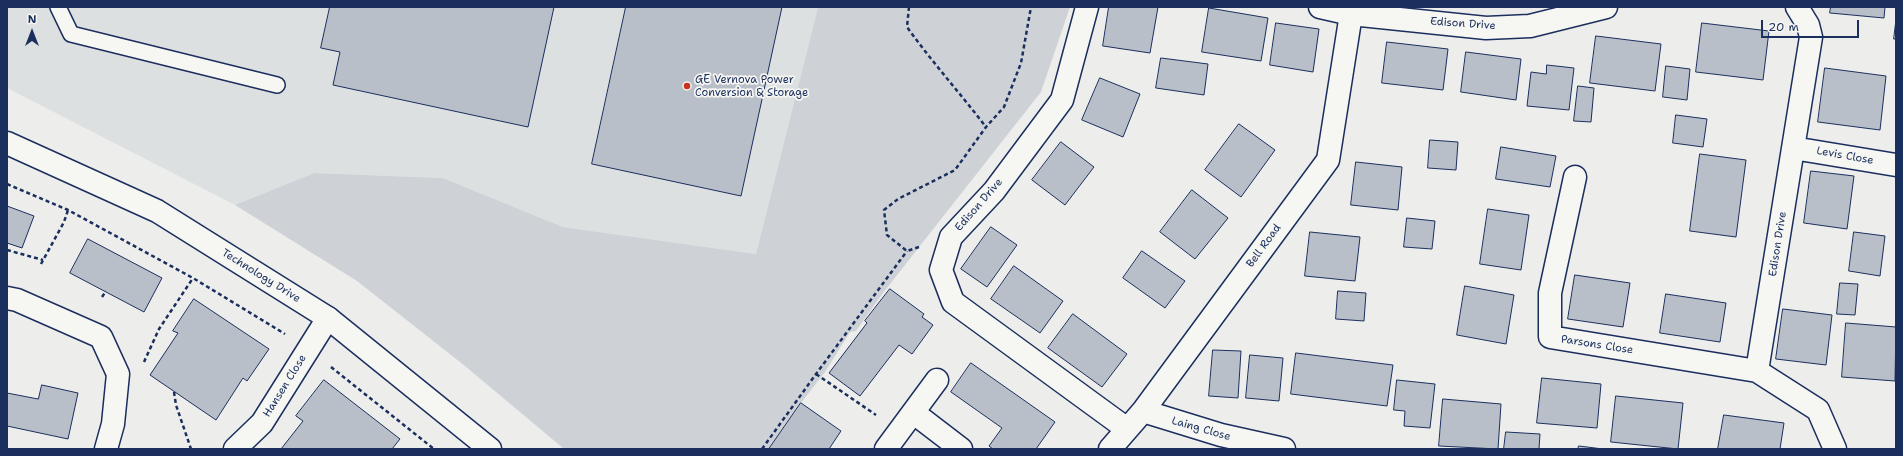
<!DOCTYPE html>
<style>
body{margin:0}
#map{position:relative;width:1903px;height:456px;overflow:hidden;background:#edeeec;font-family:"Shantell Sans",sans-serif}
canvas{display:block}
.frame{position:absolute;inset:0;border:8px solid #1b2f5e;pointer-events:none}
.north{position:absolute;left:12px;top:12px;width:40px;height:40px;-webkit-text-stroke:3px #f6f6f2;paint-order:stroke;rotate:0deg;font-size:11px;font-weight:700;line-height:16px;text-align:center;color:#1b2f5e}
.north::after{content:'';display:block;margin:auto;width:14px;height:18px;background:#1b2f5e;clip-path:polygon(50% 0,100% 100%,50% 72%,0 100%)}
.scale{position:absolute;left:1761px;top:20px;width:98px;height:18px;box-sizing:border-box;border:2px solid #1b2f5e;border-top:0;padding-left:5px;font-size:12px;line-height:14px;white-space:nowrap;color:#1b2f5e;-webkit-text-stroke:3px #f6f6f2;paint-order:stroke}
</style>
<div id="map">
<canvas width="1903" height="456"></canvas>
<div class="frame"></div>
<div class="north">N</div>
<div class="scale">20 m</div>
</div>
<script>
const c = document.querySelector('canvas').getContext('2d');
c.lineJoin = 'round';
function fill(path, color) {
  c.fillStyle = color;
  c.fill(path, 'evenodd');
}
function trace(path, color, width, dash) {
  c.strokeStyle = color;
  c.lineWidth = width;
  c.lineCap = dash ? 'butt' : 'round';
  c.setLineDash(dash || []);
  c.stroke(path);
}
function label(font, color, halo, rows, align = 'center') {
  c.font = font + ' "Shantell Sans",sans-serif';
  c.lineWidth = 3.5;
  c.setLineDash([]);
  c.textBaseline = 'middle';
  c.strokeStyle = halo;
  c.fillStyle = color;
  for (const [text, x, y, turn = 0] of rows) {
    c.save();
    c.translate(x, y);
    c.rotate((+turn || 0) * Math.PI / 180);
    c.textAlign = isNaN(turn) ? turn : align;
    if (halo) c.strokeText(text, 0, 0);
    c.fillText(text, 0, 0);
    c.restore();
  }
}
fill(new Path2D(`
 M 7,7 L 818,7 L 756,254 L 563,227 L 443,178 L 314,173 L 235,205 L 7,88 Z`), '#dde0e1');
fill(new Path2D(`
 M 818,7 L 1070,7 L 1041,92 L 883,293 L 856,331 L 850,332 L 825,372 L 801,403 L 769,449 L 564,449 L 465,366 L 357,281 L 235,205 L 314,173 L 443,178 L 563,227 L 756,254 Z`), '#ced2d7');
const building = new Path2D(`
 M 330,7 L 554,7 L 528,127 L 333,85 L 340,52 L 321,48 Z
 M 626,7 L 782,7 L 741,196 L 592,164 Z
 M 1109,7 L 1158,7 L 1150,53 L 1103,46 Z
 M 1831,7 L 1885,7 L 1884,18 L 1830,13 Z
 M 1209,8 L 1268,18 L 1261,61 L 1202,52 Z
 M 1896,20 L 1896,39 L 1894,39 Z
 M 1276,23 L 1319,29 L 1313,72 L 1270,65 Z
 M 1702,23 L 1769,31 L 1763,80 L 1696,72 Z
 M 1596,36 L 1661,44 L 1655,91 L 1590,83 Z
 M 1387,42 L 1448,49 L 1443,90 L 1382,83 Z
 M 1466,52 L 1521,59 L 1516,100 L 1461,92 Z
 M 1161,58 L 1208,64 L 1204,95 L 1156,88 Z
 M 1547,65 L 1574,68 L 1569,110 L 1527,106 L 1531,72 L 1546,74 Z
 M 1666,66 L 1690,69 L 1687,100 L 1663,97 Z
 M 1825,68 L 1886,76 L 1880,130 L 1818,122 Z
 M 1100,78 L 1140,94 L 1123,137 L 1082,120 Z
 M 1578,86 L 1594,88 L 1591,122 L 1574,121 Z
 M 1676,115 L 1707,119 L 1703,147 L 1673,143 Z
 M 1239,124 L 1275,150 L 1241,197 L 1205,170 Z
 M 1430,140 L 1458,142 L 1456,170 L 1428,168 Z
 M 1061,142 L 1094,167 L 1065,205 L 1032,180 Z
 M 1501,147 L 1556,156 L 1550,187 L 1496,179 Z
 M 1700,154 L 1746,160 L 1736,237 L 1690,231 Z
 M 1356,162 L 1402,167 L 1398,210 L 1351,205 Z
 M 1811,171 L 1854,176 L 1847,229 L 1804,223 Z
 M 1192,190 L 1228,218 L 1195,259 L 1160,232 Z
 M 7,206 L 34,216 L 22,248 L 7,243 Z
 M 1488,209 L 1529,215 L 1521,270 L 1480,264 Z
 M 1407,218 L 1435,221 L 1432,249 L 1404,247 Z
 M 991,227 L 1017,245 L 987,287 L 961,269 Z
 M 1310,232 L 1360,237 L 1355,281 L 1305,276 Z
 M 1854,232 L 1885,236 L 1880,276 L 1849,271 Z
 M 88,239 L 162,278 L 144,312 L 70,273 Z
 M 1142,251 L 1185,281 L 1165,308 L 1123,278 Z
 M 1014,266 L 1063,301 L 1040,333 L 991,299 Z
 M 1575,275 L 1630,283 L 1623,327 L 1568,319 Z
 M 1840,283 L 1858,284 L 1855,315 L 1837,314 Z
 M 1465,286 L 1514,295 L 1506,344 L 1457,335 Z
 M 890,289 L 924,314 L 922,317 L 933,325 L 912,354 L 899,345 L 860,396 L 829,373 L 867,323 L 865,321 Z
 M 1338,291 L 1366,293 L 1364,321 L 1336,319 Z
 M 1666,294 L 1726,303 L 1720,342 L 1660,333 Z
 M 194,299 L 269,349 L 247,381 L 243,378 L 216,420 L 150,375 L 178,333 L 173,331 Z
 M 1783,309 L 1832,315 L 1826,365 L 1776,359 Z
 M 1073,314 L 1127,354 L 1102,387 L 1048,348 Z
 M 1846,323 L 1896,327 L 1895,381 L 1842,377 Z
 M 1213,350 L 1241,351 L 1238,398 L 1209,396 Z
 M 1296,353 L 1393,365 L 1387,406 L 1291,394 Z
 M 1250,355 L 1283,358 L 1279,401 L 1246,398 Z
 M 971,363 L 1055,422 L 1036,449 L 993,449 L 989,446 L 1002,428 L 951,392 Z
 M 1542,378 L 1601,384 L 1597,428 L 1537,423 Z
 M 324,380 L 400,439 L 392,449 L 281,449 L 303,421 L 296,416 Z
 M 1397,380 L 1435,384 L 1430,428 L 1404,426 L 1405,411 L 1394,410 Z
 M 42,385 L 78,393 L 68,439 L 7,426 L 7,393 L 38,399 Z
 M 1616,396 L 1683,403 L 1678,449 L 1611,442 Z
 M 1443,399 L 1501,404 L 1498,449 L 1439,446 Z
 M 801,403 L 841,431 L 829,449 L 769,449 Z
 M 1724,415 L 1784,423 L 1780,449 L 1718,449 Z
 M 1506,432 L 1540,434 L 1539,449 L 1504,449 Z
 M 1579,446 L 1603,449 L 1578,449 Z`);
fill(building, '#b9bfc8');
trace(building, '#1b2f5e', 1);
const lane = new Path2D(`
 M 58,7 L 71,34 L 277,85`);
const street = new Path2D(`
 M 1087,7 L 1062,100 L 994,191 L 951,237 L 941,270 L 953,302 L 1127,429
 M 1320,7 L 1351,14 L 1486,28 L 1530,26 L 1606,7
 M 1797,7 L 1808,25 L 1811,37 L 1757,371 L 1818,410 L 1835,449
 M 1793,148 L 1896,165
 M 1575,177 L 1550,293 L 1550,337 L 1757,371
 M 7,298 L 17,300 L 101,337 L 118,374 L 113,424 L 106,449
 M 1143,411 L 1221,435 L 1284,449
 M 914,413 L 961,449
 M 235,449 L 262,423 L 328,318
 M 886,449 L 937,380
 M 1110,449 L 1143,411 L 1328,160 L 1351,14`);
const secondary = new Path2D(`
 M 7,143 L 157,211 L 328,318 L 490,449`);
trace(lane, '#1b2f5e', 18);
trace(street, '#1b2f5e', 25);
trace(secondary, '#1b2f5e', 25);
trace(new Path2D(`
 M 909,7 L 907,27 C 932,62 960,93 986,127
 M 7,184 L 68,210 L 193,278 L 285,334
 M 919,247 L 907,251 L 887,235 L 884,210 L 898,199 L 955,170 L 986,127 L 1004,107 L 1021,63 L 1031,7
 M 7,250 L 43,260
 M 41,264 L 64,222 L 68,210
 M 102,297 L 106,291
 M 144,362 L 159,329 L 193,278
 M 331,367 L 434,449
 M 816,374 L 876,415
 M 174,392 L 176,405 L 191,449
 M 762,449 L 816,374 L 907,251`), '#1b2f5e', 2.5, [4, 3]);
trace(lane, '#f6f6f2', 15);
trace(street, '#f6f6f2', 22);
trace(secondary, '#f6f6f2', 22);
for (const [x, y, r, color] of [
 [687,86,4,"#c8321e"]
]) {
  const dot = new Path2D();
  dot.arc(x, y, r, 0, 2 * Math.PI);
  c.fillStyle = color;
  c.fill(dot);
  trace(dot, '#f6f6f2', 1.5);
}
label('11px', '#1b2f5e', '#f6f6f2', [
 ["Edison Drive",1463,24,4],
 ["Levis Close",1845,156,10],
 ["Edison Drive",979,205,-49],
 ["Edison Drive",1778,244,-81],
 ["Bell Road",1264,246,-54],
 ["Technology Drive",261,276,32],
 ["Parsons Close",1597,345,9],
 ["Hansen Close",285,386,-58],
 ["Laing Close",1201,429,16]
]);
label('11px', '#1b2f5e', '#f6f6f2', [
 ["GE Vernova Power",695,80],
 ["Conversion & Storage",695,93]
], 'left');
</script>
